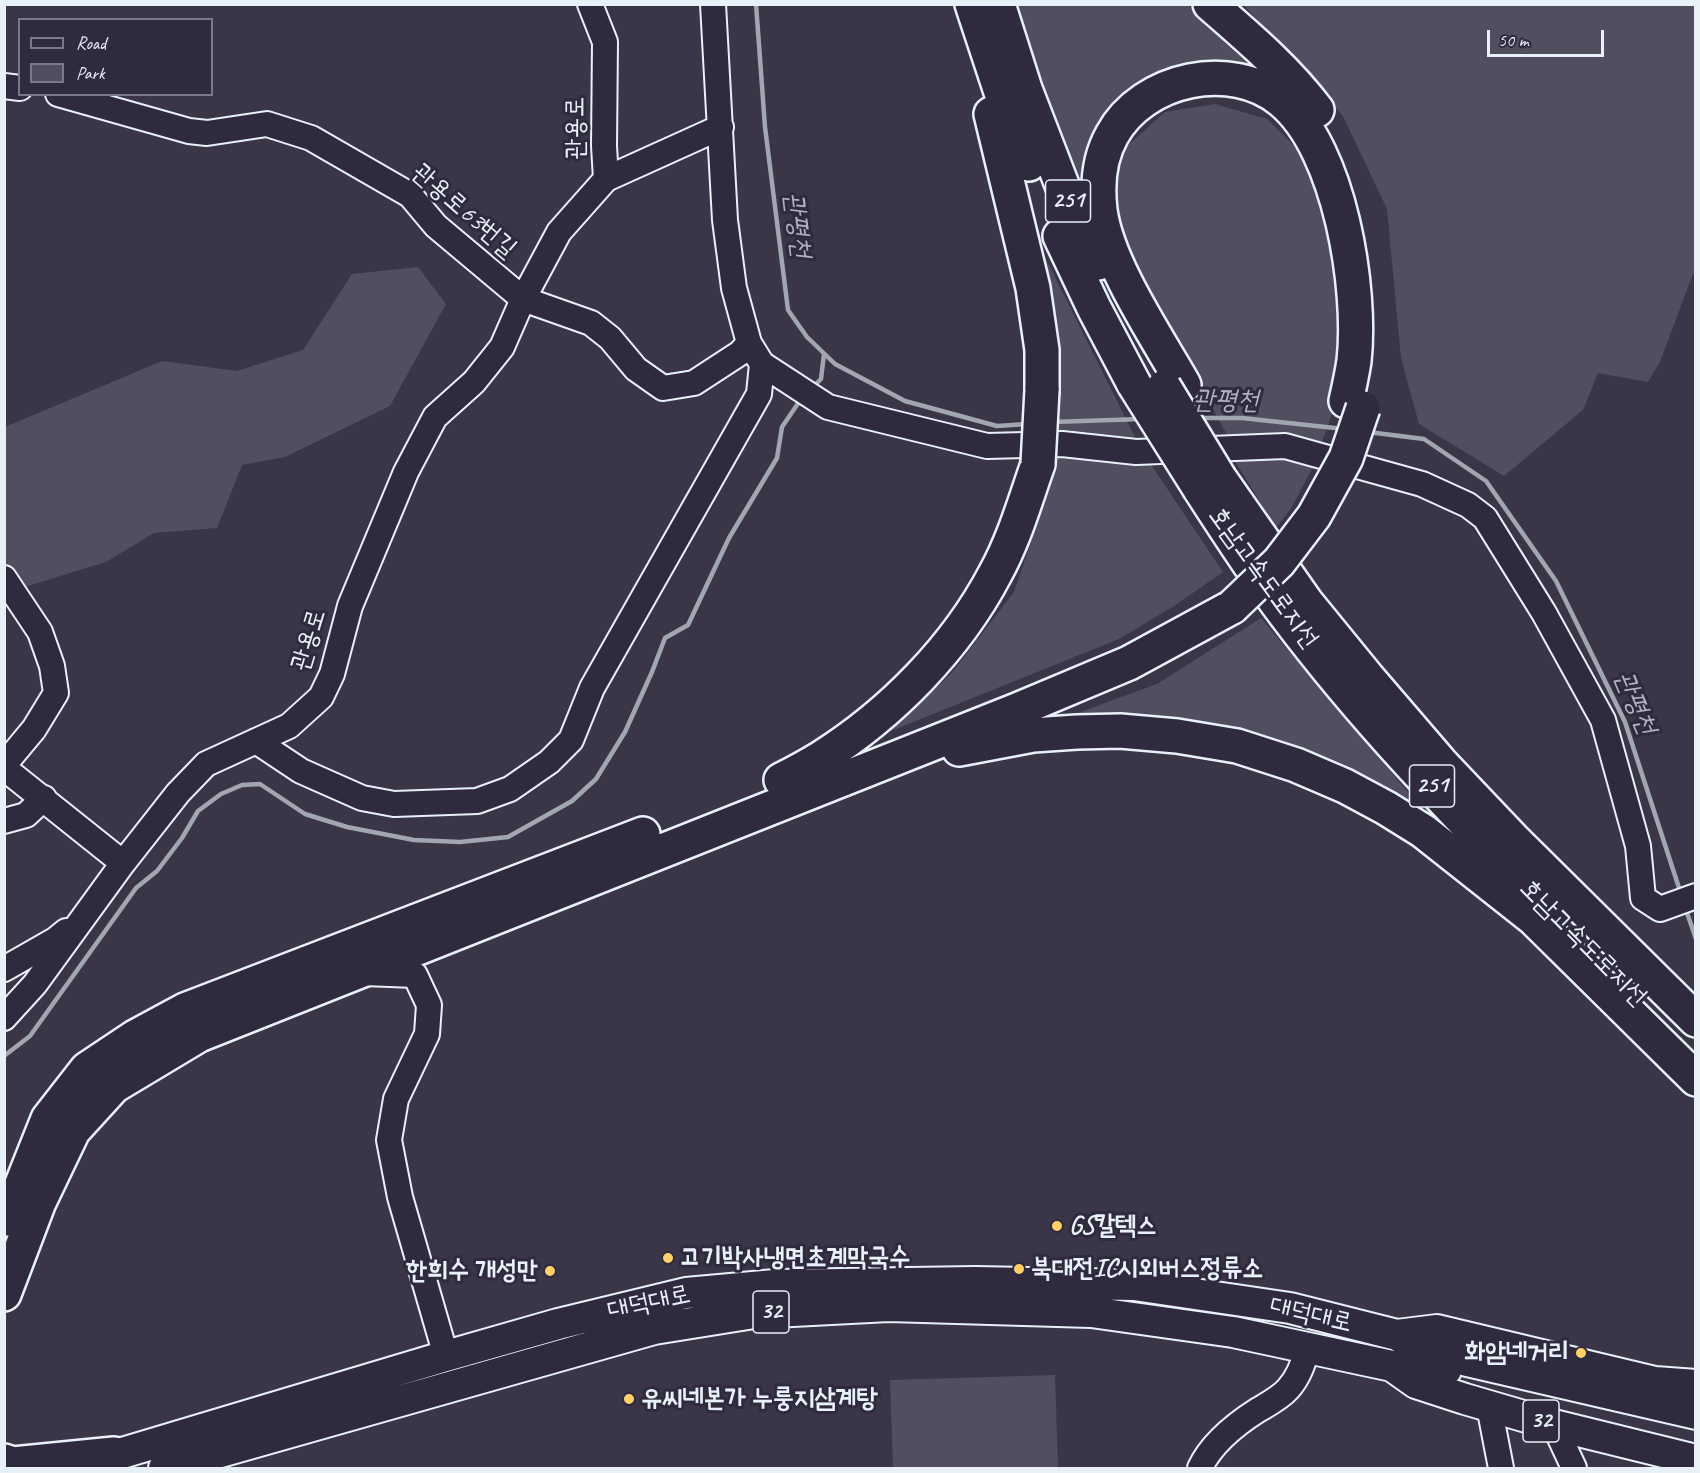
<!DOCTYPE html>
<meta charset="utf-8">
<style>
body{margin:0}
#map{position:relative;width:1700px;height:1473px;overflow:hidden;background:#3a3648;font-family:Caveat,sans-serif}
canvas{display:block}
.frame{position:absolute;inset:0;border:6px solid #e8f1f8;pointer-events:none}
.legend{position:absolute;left:18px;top:18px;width:195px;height:78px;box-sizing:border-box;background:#2f2a3d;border:2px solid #797a88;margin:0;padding:8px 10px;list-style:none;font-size:18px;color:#e8f1f8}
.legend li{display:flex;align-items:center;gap:12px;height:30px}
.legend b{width:30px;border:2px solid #797a88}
.scale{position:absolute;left:1487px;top:30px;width:117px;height:27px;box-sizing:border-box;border:3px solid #e8f1f8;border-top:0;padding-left:8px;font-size:18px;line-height:21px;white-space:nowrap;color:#e8f1f8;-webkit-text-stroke:4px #2f2a3d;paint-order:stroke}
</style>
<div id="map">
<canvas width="1700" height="1473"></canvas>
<div class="frame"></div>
<ul class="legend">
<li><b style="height:8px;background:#2f2a3d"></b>Road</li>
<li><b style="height:16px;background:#504e5f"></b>Park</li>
</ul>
<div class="scale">50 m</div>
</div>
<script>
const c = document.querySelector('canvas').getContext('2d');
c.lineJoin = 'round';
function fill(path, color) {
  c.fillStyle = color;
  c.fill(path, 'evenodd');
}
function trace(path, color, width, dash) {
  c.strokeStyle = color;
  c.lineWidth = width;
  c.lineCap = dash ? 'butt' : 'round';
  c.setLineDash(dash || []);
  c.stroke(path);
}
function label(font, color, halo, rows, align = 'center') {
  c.font = font + ' Caveat,"Poor Story",sans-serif';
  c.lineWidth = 6;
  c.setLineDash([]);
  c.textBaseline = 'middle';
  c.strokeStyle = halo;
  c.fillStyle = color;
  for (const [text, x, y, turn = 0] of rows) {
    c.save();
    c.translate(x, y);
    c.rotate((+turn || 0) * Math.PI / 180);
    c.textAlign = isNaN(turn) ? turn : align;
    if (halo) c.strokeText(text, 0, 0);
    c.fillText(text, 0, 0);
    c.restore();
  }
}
fill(new Path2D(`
 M 1015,5 L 1187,5 L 1235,42 L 1278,88 L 1214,72 L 1092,149 L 1082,193 L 1043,96 Z
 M 1244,5 L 1695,5 L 1695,273 L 1693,274 L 1660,362 L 1648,382 L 1598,373 L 1583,410 L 1504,476 L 1419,424 L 1401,358 L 1387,209 L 1343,116 Z
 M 1215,104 L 1267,119 L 1304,156 L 1333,224 L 1345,286 L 1340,392 L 1319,450 L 1232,444 L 1138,272 L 1111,198 L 1125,148 L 1165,112 Z
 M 1035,237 L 1142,451 L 1223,572 L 1174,606 L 1119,639 L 886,733 L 950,675 L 1014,592 L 1046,498 L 1056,375 Z
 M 418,267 L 446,304 L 390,406 L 285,457 L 242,465 L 217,528 L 154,533 L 106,562 L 5,593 L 5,427 L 162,361 L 237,371 L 303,350 L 352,274 Z
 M 1285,450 L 1315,463 L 1292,507 L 1276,528 L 1230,453 Z
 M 1261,618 L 1444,835 L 1359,783 L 1053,722 L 1157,684 Z
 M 1055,1375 L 1058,1468 L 893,1468 L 890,1380 Z`), '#504e5f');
trace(new Path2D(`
 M 756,4 L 765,127 L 788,310 L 807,337 L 835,364 L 905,401 L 997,426 L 1027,424
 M 813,387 L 821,379 L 824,354
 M 1197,418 L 1242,418 L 1344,429
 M 1053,422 L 1141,419
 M 1368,432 L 1424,439 L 1486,481 L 1556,581 L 1625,722 L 1681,894
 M 1685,907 L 1696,939
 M 4,1056 L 30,1036 L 136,888 L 157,871 L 182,838 L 198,811 L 221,794 L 242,785 L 260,784 L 305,814 L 347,827 L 414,840 L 460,842 L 508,837 L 572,801 L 596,779 L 625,732 L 652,672 L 665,638 L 688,625 L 729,538 L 777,458 L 782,427 L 801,399`), '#a2a6b1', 4.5);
const minor = new Path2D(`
 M 590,4 L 605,42 L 604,146 L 606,179
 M 4,86 L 20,88
 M 58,94 L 189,131 L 207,133 L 267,124 L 311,138 L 410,195 L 436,226 L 523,299 L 591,323 L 610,338 L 636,369 L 663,388 L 694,383 L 740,353 L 749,343
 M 762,364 L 828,407 L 987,446 L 1062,444 L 1136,452 L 1285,446 L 1422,484 L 1468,505 L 1485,518 L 1544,613 L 1603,720 L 1638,846 L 1643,898 L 1660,909 L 1696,896
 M 4,578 L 40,632 L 52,666 L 56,693 L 34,729 L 4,765
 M 256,741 L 301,771 L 362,798 L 394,804 L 477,801 L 510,789 L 549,762 L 571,740 L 592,688 L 759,394 L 762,364 L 749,343 L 734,288 L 725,220 L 713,4
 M 4,768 L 123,863
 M 4,821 L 26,815 L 44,798
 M 4,969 L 55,940 L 66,931
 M 364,973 L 415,975 L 429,1005 L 427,1034 L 396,1099 L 389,1140 L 400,1197 L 446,1356
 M 4,1018 L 35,984 L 123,863 L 178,793 L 206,764 L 289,726 L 321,697 L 332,674 L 350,606 L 406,472 L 435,417 L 474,382 L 502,347 L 523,299 L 559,232 L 606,179 L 721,127
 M 1489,1406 L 1501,1468
 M 1554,1425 L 1574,1468
 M 1200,1468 C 1211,1444 1236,1424 1258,1410 C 1268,1404 1280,1398 1288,1389 C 1299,1377 1303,1363 1308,1348`);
const major = new Path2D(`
 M 1397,1335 L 1437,1330 L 1655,1382 L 1696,1385
 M 1392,1366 L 1416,1383 L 1465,1399 L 1554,1425 L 1696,1460
 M 92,1462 L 446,1356 L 558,1324 L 686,1293 L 775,1285 L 975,1282 L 1134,1285 L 1290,1308 L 1397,1335 L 1428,1352 L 1696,1414
 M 164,1468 L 654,1329 L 754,1313 L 889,1306 L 1091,1312 L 1233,1332 L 1392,1366 L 1420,1363 L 1446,1370`);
const highway = new Path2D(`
 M 972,4 L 1004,101 L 1029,164
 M 998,4 L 1025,89 L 1067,198 L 1098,263
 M 1210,4 C 1248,37 1287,70 1317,110
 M 991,114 L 1033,288 L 1042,350 L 1042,390
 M 1060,236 L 1094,308 L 1134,384
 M 1184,385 C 1157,337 1107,264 1100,210 C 1097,184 1099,158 1112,135 C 1143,78 1232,59 1282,101 C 1340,149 1362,289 1354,361 C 1352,374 1349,388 1346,401
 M 1220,479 L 1306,602 L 1368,678 L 1441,763 L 1516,842 L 1696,1020
 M 1200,489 C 1227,531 1254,573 1285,614 C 1363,718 1455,814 1547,906
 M 959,749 L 1033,735 L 1077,732 L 1120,731 L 1177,736 L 1237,746 L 1296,765 L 1345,786 L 1386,808 L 1423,831 L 1533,918 L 1696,1079
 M 781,780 C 795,773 808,766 821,758 C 891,714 956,648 995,574 C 1014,540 1025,501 1038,464
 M 8,1219 L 48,1119 L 87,1069 L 135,1037 L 185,1010 L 643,834
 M 4,1294 L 39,1202 L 73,1131 L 114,1086 L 199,1035 L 1017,710 L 1129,663 L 1232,607
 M 4,1461 L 13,1464 L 114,1454`);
trace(minor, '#e8f1f8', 28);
trace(major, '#e8f1f8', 34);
trace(highway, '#e8f1f8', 38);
trace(minor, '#2f2a3d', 24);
trace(major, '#2f2a3d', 30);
trace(highway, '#2f2a3d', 33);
const highwayBridge = new Path2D(`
 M 1134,384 L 1200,489
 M 1164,387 L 1220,479
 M 1038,464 L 1042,390
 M 1232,607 L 1279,562 L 1314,516 L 1346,458 L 1363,408`);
trace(highwayBridge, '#e8f1f8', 38, []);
trace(highwayBridge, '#2f2a3d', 33);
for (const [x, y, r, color] of [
 [1057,1226,6,"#ffd166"],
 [668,1258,6,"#ffd166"],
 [1019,1269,6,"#ffd166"],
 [550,1271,6,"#ffd166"],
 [1581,1353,6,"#ffd166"],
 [629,1399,6,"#ffd166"]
]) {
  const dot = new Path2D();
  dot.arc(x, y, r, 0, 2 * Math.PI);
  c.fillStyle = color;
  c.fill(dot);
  trace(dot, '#2f2a3d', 2);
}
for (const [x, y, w] of [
 [1068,201,45],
 [1432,786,45],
 [771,1312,36],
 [1541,1421,36]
]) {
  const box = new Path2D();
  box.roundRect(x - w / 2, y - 21, w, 42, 4.5);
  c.fillStyle = '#2f2a3d';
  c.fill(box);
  trace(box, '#e8f1f8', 1.5);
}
label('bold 24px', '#e8f1f8', null, [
 ["251",1068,201],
 ["251",1432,786],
 ["32",771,1312],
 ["32",1541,1421]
]);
label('26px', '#e8f1f8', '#2f2a3d', [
 ["관용로",576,128,-90],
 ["관용로63번길",464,211,41],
 ["호남고속도로지선",1263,578,54],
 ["관용로",309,640,-73],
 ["호남고속도로지선",1583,943,45],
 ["대덕대로",649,1303,-12],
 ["대덕대로",1311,1315,13]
]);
label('bold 26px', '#e8f1f8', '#2f2a3d', [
 ["GS칼텍스",1069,1226],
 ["고기박사냉면초계막국수",680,1258],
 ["북대전IC시외버스정류소",1031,1269],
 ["한희수 개성만",538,1271,"right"],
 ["화암네거리",1569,1353,"right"],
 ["유씨네본가 누룽지삼계탕",641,1399]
], 'left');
label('italic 27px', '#aeb2bd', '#2f2a3d', [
 ["관평천",797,225,83],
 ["관평천",1226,401,1],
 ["관평천",1635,703,67]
]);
</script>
